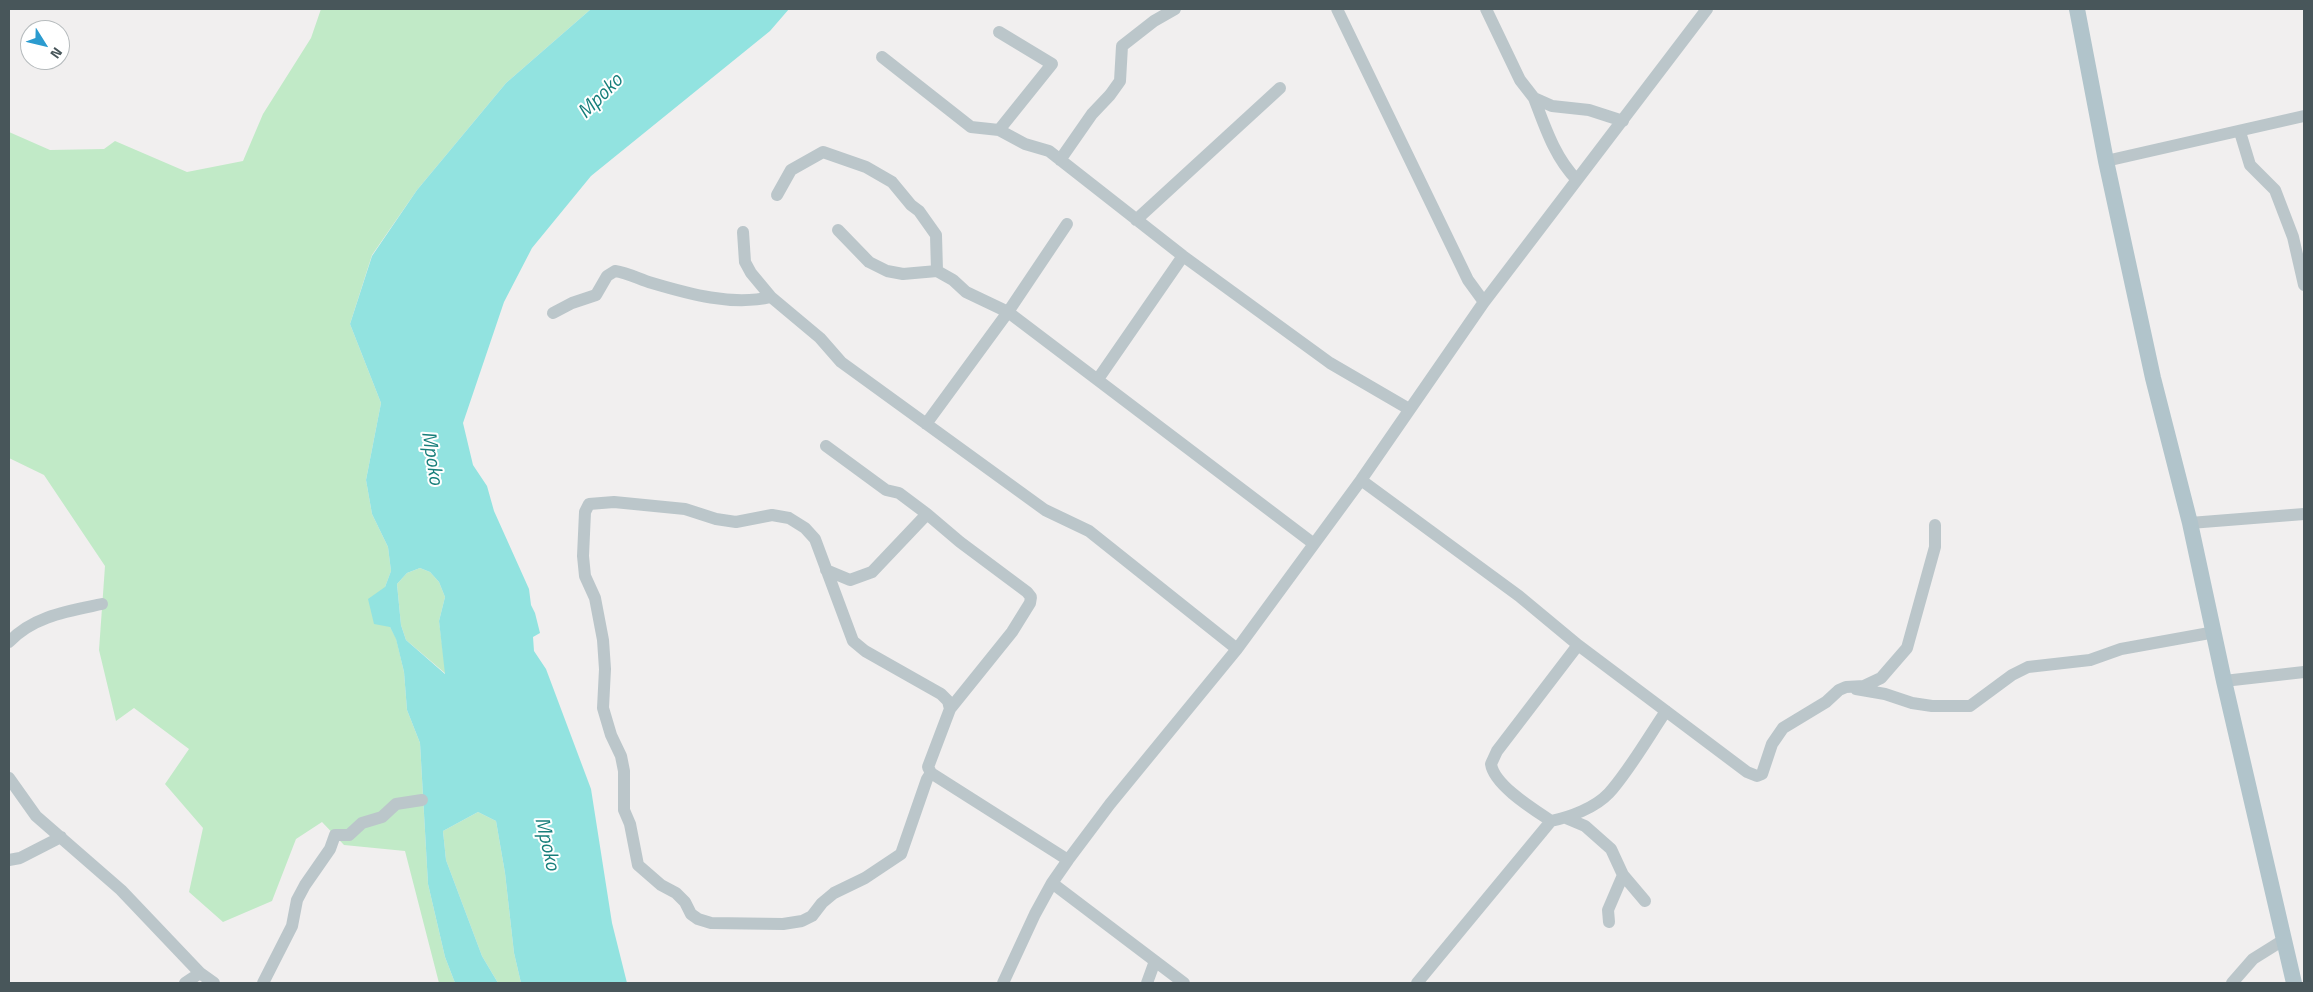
<!DOCTYPE html>
<style>
body{margin:0}
#map{position:relative;width:2313px;height:992px;overflow:hidden;background:#f1efef;font-family:"Titillium Web",sans-serif}
canvas{display:block}
.frame{position:absolute;inset:0;border:10px solid #48565a;pointer-events:none}
.north{position:absolute;left:20px;top:20px;width:50px;height:50px;box-sizing:border-box;background:#fff;border:1px solid #b6bbbd;border-radius:50%;rotate:126deg;font-size:14px;font-weight:700;line-height:20px;text-align:center;color:#48565a}
.north::after{content:'';display:block;margin:auto;width:18px;height:22px;background:#2b9bcf;clip-path:polygon(50% 0,100% 100%,50% 72%,0 100%)}
</style>
<div id="map">
<canvas width="2313" height="992"></canvas>
<div class="frame"></div>
<div class="north">N</div>
</div>
<script>
const c = document.querySelector('canvas').getContext('2d');
c.lineJoin = 'round';
function fill(path, color) {
  c.fillStyle = color;
  c.fill(path, 'evenodd');
}
function trace(path, color, width, dash) {
  c.strokeStyle = color;
  c.lineWidth = width;
  c.lineCap = dash ? 'butt' : 'round';
  c.setLineDash(dash || []);
  c.stroke(path);
}
function label(font, color, halo, rows, align = 'center') {
  c.font = font + ' "Titillium Web",sans-serif';
  c.lineWidth = 4;
  c.setLineDash([]);
  c.textBaseline = 'middle';
  c.strokeStyle = halo;
  c.fillStyle = color;
  for (const [text, x, y, turn = 0] of rows) {
    c.save();
    c.translate(x, y);
    c.rotate((+turn || 0) * Math.PI / 180);
    c.textAlign = isNaN(turn) ? turn : align;
    if (halo) c.strokeText(text, 0, 0);
    c.fillText(text, 0, 0);
    c.restore();
  }
}
fill(new Path2D(`
 M 321,9 L 591,9 L 506,83 L 417,190 L 372,255 L 350,324 L 381,403 L 366,480 L 372,514 L 388,547 L 391,571 L 385,587 L 390,627 L 396,638 L 404,672 L 407,710 L 420,743 L 428,884 L 445,957 L 455,983 L 439,983 L 405,851 L 344,845 L 322,822 L 296,839 L 272,901 L 223,922 L 189,892 L 203,828 L 165,784 L 189,749 L 134,708 L 116,721 L 99,650 L 105,566 L 44,475 L 9,458 L 9,132 L 50,150 L 104,149 L 115,141 L 187,172 L 243,161 L 263,114 L 311,38 Z
 M 420,568 L 430,572 L 439,582 L 445,597 L 439,621 L 446,674 L 406,640 L 401,625 L 397,584 L 407,573 Z
 M 478,812 L 496,821 L 505,873 L 514,953 L 521,983 L 498,983 L 482,956 L 446,860 L 443,831 Z`), '#c1eac7');
fill(new Path2D(`
 M 591,9 L 789,9 L 770,31 L 591,176 L 532,248 L 504,302 L 463,423 L 473,465 L 487,486 L 494,511 L 529,589 L 531,605 L 535,613 L 540,633 L 533,637 L 534,651 L 546,669 L 591,789 L 612,923 L 627,983 L 521,983 L 514,953 L 505,873 L 496,821 L 478,812 L 443,831 L 446,860 L 482,956 L 498,983 L 455,983 L 445,957 L 428,884 L 420,743 L 407,710 L 404,672 L 396,639 L 390,627 L 374,624 L 368,599 L 385,587 L 391,571 L 388,547 L 372,514 L 366,480 L 381,403 L 350,324 L 372,256 L 417,190 L 506,83 ZM 420,568 L 430,572 L 439,582 L 445,597 L 439,621 L 445,674 L 406,640 L 401,625 L 397,584 L 407,573 Z`), '#92e3e0');
trace(new Path2D(`
 M 1337,9 L 1468,280 L 1484,302
 M 1486,9 L 1520,80 L 1534,98 L 1552,106 L 1589,110 L 1623,121
 M 999,32 L 1052,64 L 999,130
 M 882,57 L 971,127 L 999,130 L 1025,144 L 1049,151 L 1183,256 L 1330,363 L 1409,409
 M 1534,98 C 1545,127 1555,158 1577,180
 M 2240,132 L 2250,165 L 2275,190 L 2293,237 L 2304,285
 M 1060,160 L 1092,114 L 1110,95 L 1120,81 L 1122,46 L 1154,21 L 1175,9
 M 2106,161 L 2304,116
 M 777,195 L 791,170 L 823,152 L 866,167 L 892,182 L 911,205 L 919,211 L 936,235 L 937,271
 M 1136,220 L 1280,88
 M 838,230 L 869,262 L 887,271 L 903,274 L 937,271 L 953,280 L 966,292 L 1008,312 L 1314,544
 M 743,232 L 745,262 L 751,273 L 771,297 L 820,338 L 841,362 L 1045,510 L 1089,531 L 1237,649
 M 553,313 L 572,303 L 596,295 L 607,276 L 615,271 C 628,273 639,279 652,283 C 689,294 732,306 771,297
 M 1098,379 L 1183,256
 M 926,424 L 1008,312 L 1067,224
 M 826,446 L 886,490 L 899,493 L 927,514 L 960,542 L 1027,592 L 1031,597 L 1030,603 L 1012,632 L 950,709
 M 1361,480 L 1519,596 L 1578,645 L 1747,772 L 1757,776 L 1762,774 L 1772,744 L 1783,728 L 1826,702 L 1839,690 L 1846,687 L 1864,686 L 1881,678 L 1907,648 L 1935,547 L 1935,525
 M 2190,523 L 2304,514
 M 826,570 L 850,580 L 872,572 L 927,514
 M 9,642 C 33,616 69,611 102,604
 M 2224,681 L 2304,672
 M 1856,689 L 1885,694 L 1912,703 L 1932,706 L 1970,706 L 2012,675 L 2028,667 L 2090,660 L 2121,649 L 2215,632
 M 931,773 L 928,767 L 950,709 L 948,701 L 941,694 L 865,651 L 853,641 L 815,539 L 805,528 L 789,518 L 772,515 L 736,522 L 716,519 L 685,509 L 614,502 L 589,504 L 585,512 L 583,556 L 585,576 L 595,598 L 603,640 L 605,669 L 603,708 L 611,735 L 621,756 L 624,771 L 624,810 L 630,824 L 638,865 L 661,885 L 676,893 L 685,902 L 691,914 L 698,919 L 711,923 L 783,924 L 802,921 L 812,916 L 822,903 L 834,893 L 865,878 L 901,854 L 927,779 L 931,773 L 1068,860
 M 9,778 L 36,816 L 121,890 L 200,973 L 214,983
 M 1566,818 L 1585,826 L 1611,849 L 1623,875 L 1645,901
 M 1551,821 C 1570,817 1595,808 1609,793 C 1629,771 1649,736 1666,711
 M 9,860 L 20,858 L 61,837
 M 1052,883 L 1184,983
 M 1609,922 L 1608,910 L 1623,875
 M 185,983 L 200,973
 M 263,983 L 292,926 L 297,900 L 305,885 L 330,849 L 335,835 L 349,835 L 362,823 L 382,817 L 396,804 L 422,800
 M 1003,983 L 1035,914 L 1052,883 L 1068,860 L 1110,804 L 1237,649 L 1361,480 L 1484,302 L 1707,9
 M 1147,983 L 1155,961
 M 1417,983 L 1551,821 C 1533,809 1494,785 1491,764 L 1497,751 L 1578,645
 M 2232,983 L 2253,959 L 2285,939`), '#bbc6ca', 12);
trace(new Path2D(`
 M 2077,9 L 2106,161 L 2153,378 L 2190,523 L 2224,681 L 2294,983`), '#b1c4cb', 16);
label('italic 20px', '#187f7b', '#fff', [
 ["Mpoko",601,97,-45],
 ["Mpoko",431,458,81],
 ["Mpoko",546,844,77]
]);
</script>
